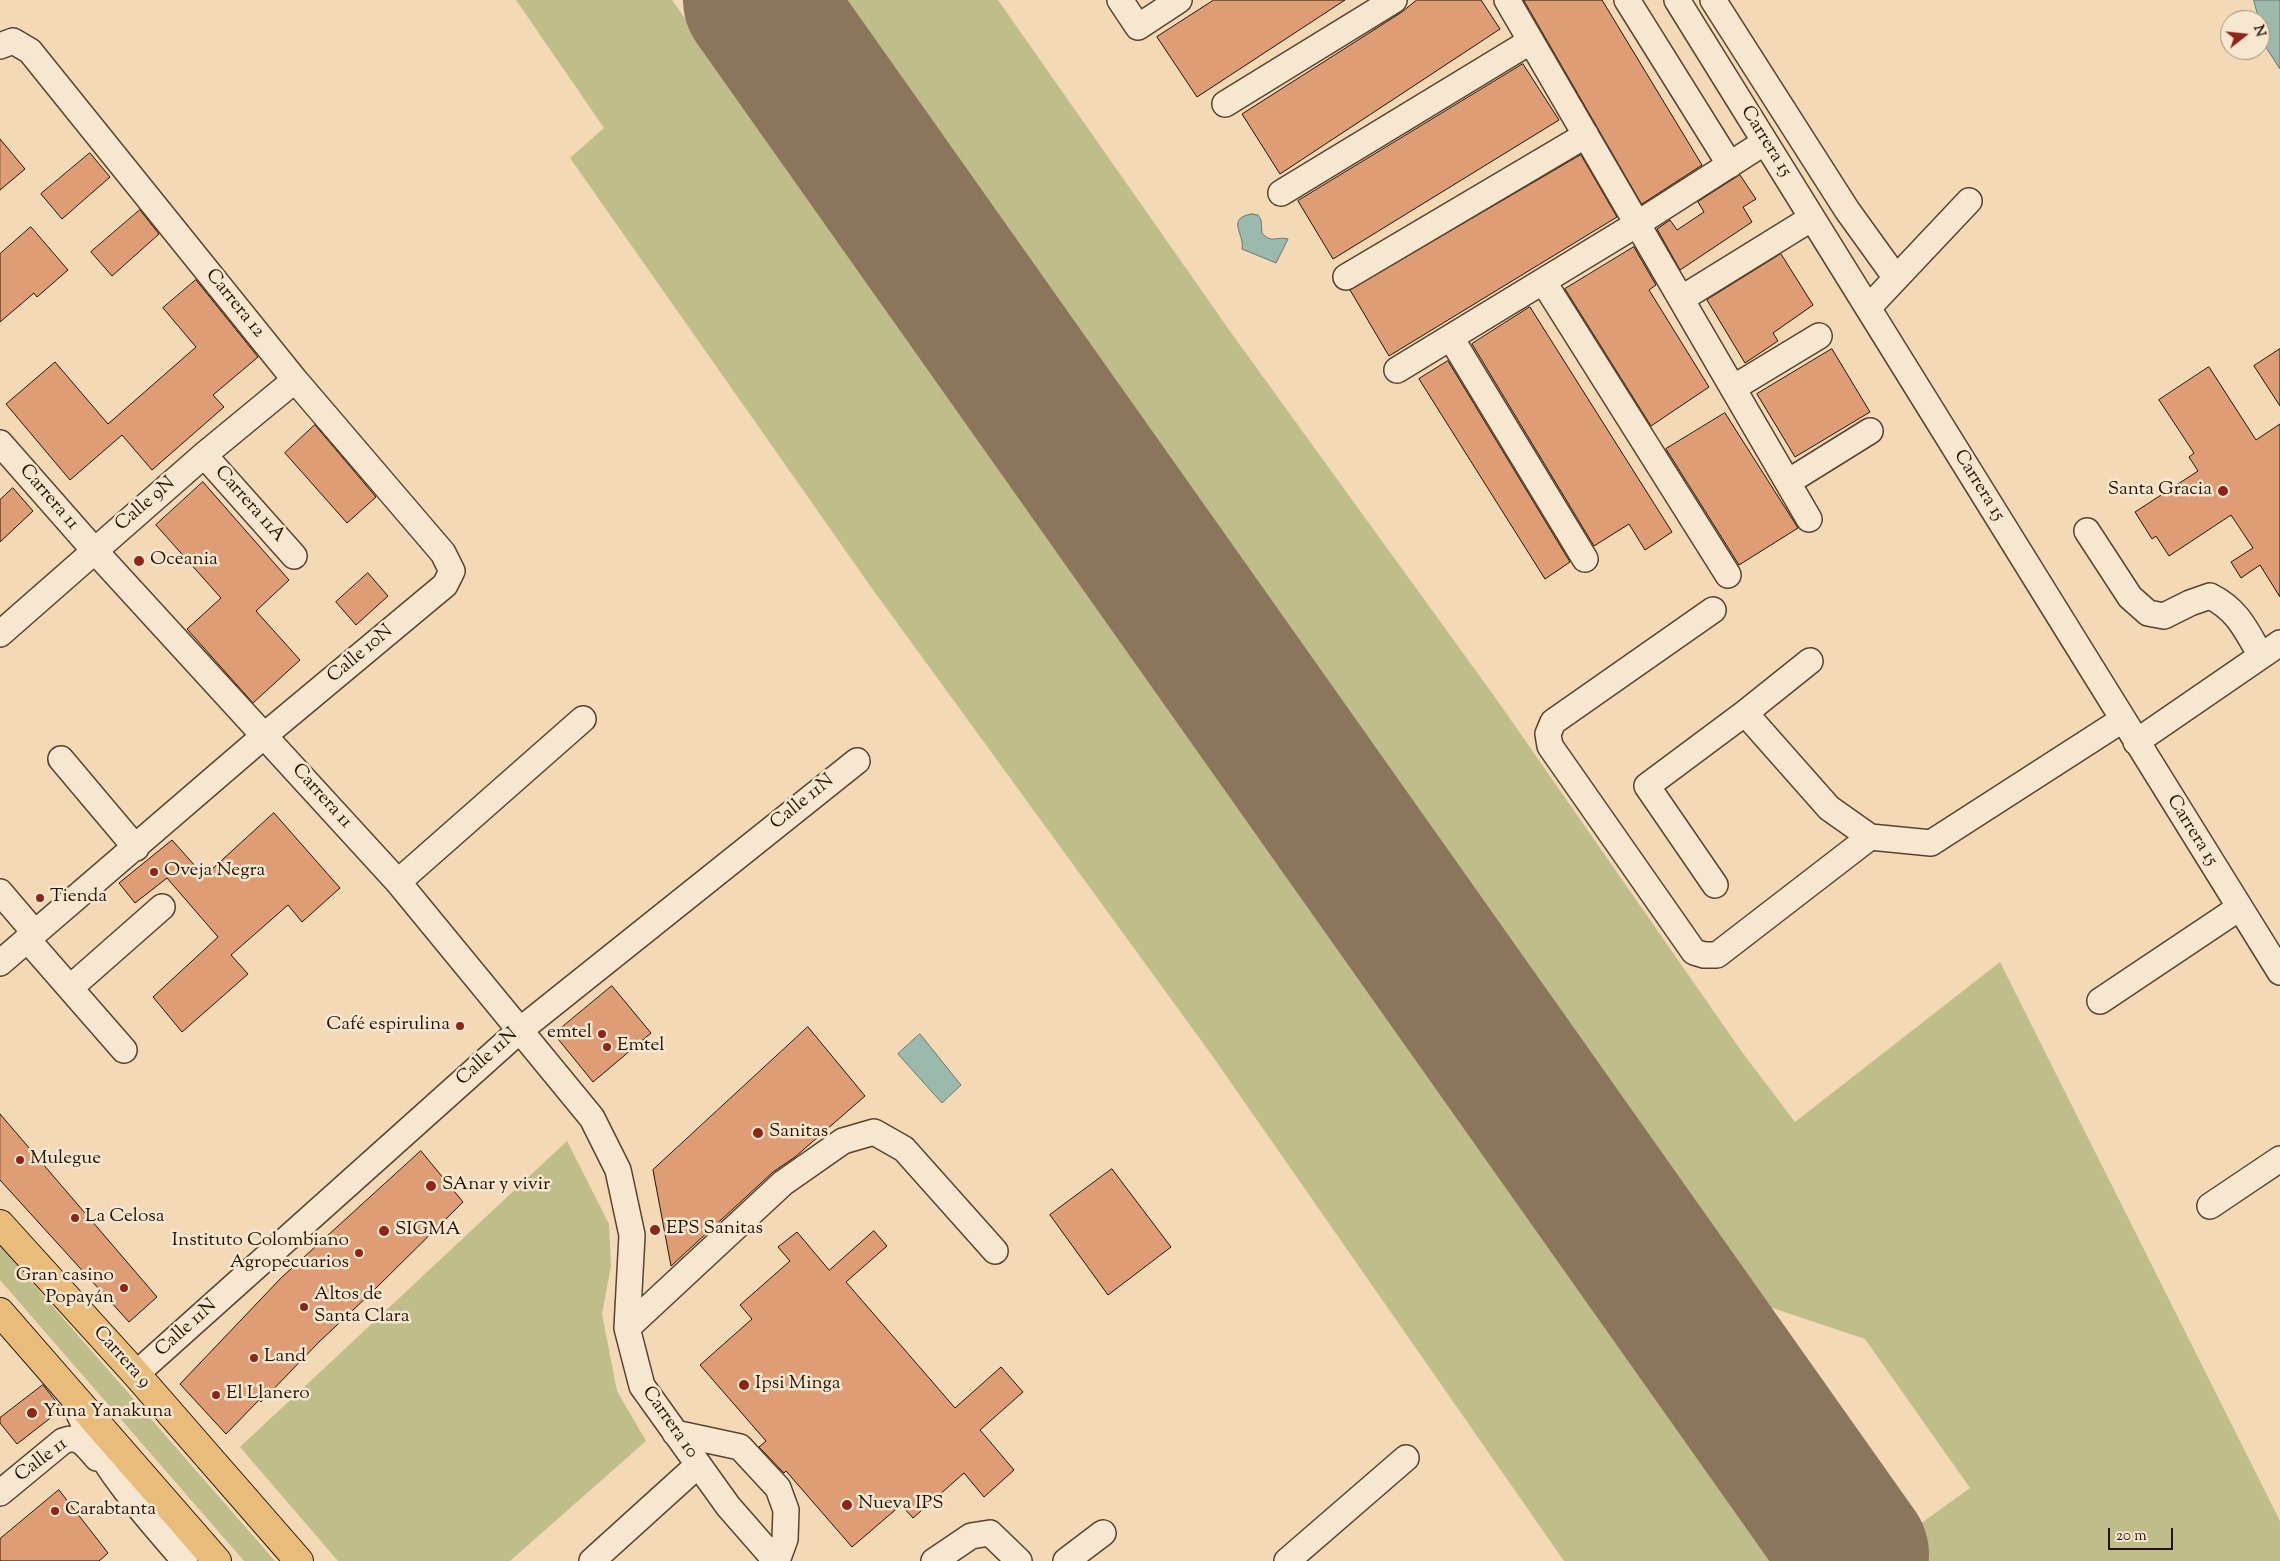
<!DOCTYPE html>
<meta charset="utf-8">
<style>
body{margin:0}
#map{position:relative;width:2280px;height:1561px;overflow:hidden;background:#f3d9b6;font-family:"Sorts Mill Goudy",serif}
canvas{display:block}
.north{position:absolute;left:2220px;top:10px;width:50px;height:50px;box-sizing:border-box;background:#f7e6d0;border:1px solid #a3927d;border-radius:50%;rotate:74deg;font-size:14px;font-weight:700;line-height:20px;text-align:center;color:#251300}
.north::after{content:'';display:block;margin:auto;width:18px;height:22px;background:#8f2418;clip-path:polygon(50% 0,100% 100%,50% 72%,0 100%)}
.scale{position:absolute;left:2108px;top:1528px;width:65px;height:22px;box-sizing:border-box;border:2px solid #251300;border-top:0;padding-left:6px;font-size:15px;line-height:18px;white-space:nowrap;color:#251300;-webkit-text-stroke:4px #f7e6d0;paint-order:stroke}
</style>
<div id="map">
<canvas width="2280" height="1561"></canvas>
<div class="north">N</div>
<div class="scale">20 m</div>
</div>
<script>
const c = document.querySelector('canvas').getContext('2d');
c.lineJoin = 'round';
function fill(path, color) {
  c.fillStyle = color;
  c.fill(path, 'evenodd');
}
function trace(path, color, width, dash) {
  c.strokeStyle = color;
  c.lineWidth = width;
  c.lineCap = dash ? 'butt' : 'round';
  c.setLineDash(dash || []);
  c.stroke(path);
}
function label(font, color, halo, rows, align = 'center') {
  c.font = font + ' "Sorts Mill Goudy",serif';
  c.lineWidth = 5;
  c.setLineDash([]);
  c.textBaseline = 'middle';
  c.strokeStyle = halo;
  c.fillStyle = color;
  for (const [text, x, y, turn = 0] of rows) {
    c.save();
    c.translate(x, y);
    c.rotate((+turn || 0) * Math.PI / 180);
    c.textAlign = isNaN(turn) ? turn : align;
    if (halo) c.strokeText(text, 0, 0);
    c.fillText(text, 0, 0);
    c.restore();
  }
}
fill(new Path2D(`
 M 516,0 L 672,0 L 1787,1561 L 1564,1561 L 1211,1054 L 871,587 L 570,158 L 604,128 Z
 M 821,0 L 998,0 L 1232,334 L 1497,700 L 1742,1052 L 1795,1122 L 2000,962 L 2280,1521 L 2280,1561 L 1869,1561 L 1970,1488 L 1865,1339 L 1740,1297 Z
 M 567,1141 L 609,1224 L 611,1266 L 602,1314 L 617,1391 L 646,1441 L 510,1561 L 338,1561 L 240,1447 Z
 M 0,1246 L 275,1561 L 244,1561 L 0,1280 Z`), '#bfbe8b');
const water = new Path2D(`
 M 2254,0 L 2280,0 L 2280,69 L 2267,49 Z
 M 1252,214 L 1258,215 L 1261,220 L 1262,233 C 1271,244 1277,236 1288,239 L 1276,263 L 1242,249 C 1245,234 1225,218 1252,214 Z
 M 920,1034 L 961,1085 L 942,1103 L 898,1054 Z`);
fill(water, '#9bbaad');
trace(water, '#6c7768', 1);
trace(new Path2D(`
 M 757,0 L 1855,1554`), '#8c765b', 148);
const building = new Path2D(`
 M 1214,0 L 1345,0 L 1197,97 L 1157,37 Z
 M 1417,0 L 1481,0 L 1500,29 L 1280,174 L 1242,114 L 1402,12 Z
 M 1524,0 L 1602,0 L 1702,165 L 1642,204 Z
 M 1523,64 L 1559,120 L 1333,259 L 1298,201 Z
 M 0,139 L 25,169 L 0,190 Z
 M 90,153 L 110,177 L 62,219 L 41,194 Z
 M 1581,155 L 1617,217 L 1389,356 L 1350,290 Z
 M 1740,175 L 1756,199 L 1743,207 L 1752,222 L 1680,270 L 1657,229 L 1670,220 L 1677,230 L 1704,212 L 1698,202 Z
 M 140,210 L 159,234 L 112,276 L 91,252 Z
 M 31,227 L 68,270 L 37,297 L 34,293 L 0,322 L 0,254 Z
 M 1634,247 L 1656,285 L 1649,290 L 1709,387 L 1651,426 L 1565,289 Z
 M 1781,254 L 1813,305 L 1773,333 L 1778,341 L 1745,363 L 1707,300 Z
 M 196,280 L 258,357 L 213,395 L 224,407 L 152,470 L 122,435 L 70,480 L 6,404 L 55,362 L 108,424 L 196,347 L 163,308 Z
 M 1530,307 L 1672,532 L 1645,550 L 1629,524 L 1594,546 L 1472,344 Z
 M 1832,349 L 1870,412 L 1795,457 L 1757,394 Z
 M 2280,349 L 2280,406 L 2254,366 Z
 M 1448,361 L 1570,562 L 1545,579 L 1419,379 Z
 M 2209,367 L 2256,440 L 2280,424 L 2280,597 L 2260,565 L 2241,578 L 2231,562 L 2253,548 L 2231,515 L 2169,556 L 2156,536 L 2152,539 L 2135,512 L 2198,471 L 2189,457 L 2194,453 L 2159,400 Z
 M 1725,413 L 1798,528 L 1739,565 L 1666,449 Z
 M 315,425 L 376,497 L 347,523 L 285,453 Z
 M 203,482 L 289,580 L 256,611 L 300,660 L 253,703 L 187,629 L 221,598 L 156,525 Z
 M 13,488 L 33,511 L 0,542 L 0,500 Z
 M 368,573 L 388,596 L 356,625 L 336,602 Z
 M 274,813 L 340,888 L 302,922 L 288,905 L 231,955 L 248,974 L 182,1032 L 153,997 L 218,937 L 167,878 L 135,903 L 119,883 L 172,840 L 204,876 Z
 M 612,986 L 651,1033 L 593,1082 L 554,1034 Z
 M 808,1027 L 865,1096 L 795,1157 L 773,1172 L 671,1266 L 653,1170 Z
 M 0,1114 L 157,1297 L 129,1322 L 0,1180 Z
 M 421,1151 L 463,1202 L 370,1294 L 319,1342 L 261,1402 L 259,1400 L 226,1434 L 180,1384 L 281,1278 Z
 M 1112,1169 L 1171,1247 L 1108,1295 L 1050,1215 Z
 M 874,1231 L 887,1246 L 846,1282 L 955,1408 L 1001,1367 L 1023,1392 L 980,1430 L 1014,1470 L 984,1497 L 964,1473 L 913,1518 L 901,1505 L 852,1547 L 786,1471 L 784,1473 L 759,1447 L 766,1441 L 700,1365 L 752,1319 L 740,1305 L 790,1261 L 778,1247 L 797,1232 L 829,1270 Z
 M 43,1385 L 62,1409 L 17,1444 L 0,1423 L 0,1418 Z
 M 59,1490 L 108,1553 L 99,1561 L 0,1561 L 0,1539 Z`);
fill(building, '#df9d76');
trace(building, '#251300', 1);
const minor = new Path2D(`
 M 1120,0 L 1138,27 L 1179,0
 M 1507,0 L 1809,519
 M 1627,0 L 1730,165
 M 1677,0 L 2280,972
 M 1713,0 L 1847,210 L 1896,278
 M 0,46 L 13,41 L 30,51 L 295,380 L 443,553 L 452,571 L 445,585 L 265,735 L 0,963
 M 1225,104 L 1394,0
 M 1281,193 L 1531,41
 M 1346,277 L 1586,135
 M 1543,281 L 1728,575
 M 1681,299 L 1812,218
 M 1868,308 L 1969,201
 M 1451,338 L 1585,559
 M 1397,370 L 1637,224 L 1765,142
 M 1733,388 L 1819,336
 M 0,443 L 94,550 L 398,882 L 592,1118 L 618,1170 L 632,1235 L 627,1328 L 642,1386 L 728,1506 L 776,1561
 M 204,455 L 294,556
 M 1788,482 L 1870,431
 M 2087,531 L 2130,597 L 2148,613 L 2164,616 L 2190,603 L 2210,596 C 2238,610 2246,630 2261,656
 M 1713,610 L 1553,722 L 1548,734 L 1550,746 L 1694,952 L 1704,955 L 1717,955 L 1870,837
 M 0,634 L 204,455 L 295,380
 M 1745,713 L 1829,808 L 1870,837 L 1931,843 L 2122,720
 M 2136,742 L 2280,643
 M 61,759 L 136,848
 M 398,882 L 583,719
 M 1715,885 L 1647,786 L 1745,713 L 1810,661
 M 0,892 L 35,933
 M 27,939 L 124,1050
 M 70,988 L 162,907
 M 2100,1001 L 2239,908
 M 2210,1206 L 2280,1159
 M 627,1328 L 783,1183 L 843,1141 L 874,1132 L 904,1149 L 995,1251
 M 136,1374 L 519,1031 L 857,761
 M 75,1404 C 99,1464 143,1513 185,1561
 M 675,1433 L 740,1447 L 778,1488 L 786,1510 L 785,1539 L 777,1561
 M 0,1493 L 63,1441 C 80,1434 86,1446 97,1458
 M 592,1561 L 698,1465
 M 934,1561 L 971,1536 L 990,1533 L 1019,1561
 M 1066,1561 L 1103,1533
 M 1287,1561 L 1406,1458`);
const major = new Path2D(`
 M 0,1224 L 136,1374 L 299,1561
 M 0,1312 L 217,1561`);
trace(minor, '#58442e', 28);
trace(major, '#251300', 30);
trace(minor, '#f7e6d0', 25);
trace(major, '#eabc7b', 28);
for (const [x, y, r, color] of [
 [2223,491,6,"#8f2418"],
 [139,561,6,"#8f2418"],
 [154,872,5,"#8f2418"],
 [40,898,5,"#8f2418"],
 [460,1026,5,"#8f2418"],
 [602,1034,5,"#8f2418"],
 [607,1047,5,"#8f2418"],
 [758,1133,6,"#8f2418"],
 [20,1160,5,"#8f2418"],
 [431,1186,6,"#8f2418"],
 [75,1218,5,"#8f2418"],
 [655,1230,6,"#8f2418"],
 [384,1231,6,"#8f2418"],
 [359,1253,5,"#8f2418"],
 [124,1288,5,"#8f2418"],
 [304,1307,5,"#8f2418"],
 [254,1358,5,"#8f2418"],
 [744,1385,6,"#8f2418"],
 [216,1395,5,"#8f2418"],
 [32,1413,6,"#8f2418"],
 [847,1505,6,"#8f2418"],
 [55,1511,5,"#8f2418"]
]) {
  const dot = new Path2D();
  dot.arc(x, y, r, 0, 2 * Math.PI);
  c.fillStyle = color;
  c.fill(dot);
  trace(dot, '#f7e6d0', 2);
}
label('19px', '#251300', '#f7e6d0', [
 ["Carrera 15",1765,142,58],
 ["Carrera 12",234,304,51],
 ["Carrera 15",1978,486,58],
 ["Carrera 11",48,498,49],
 ["Calle 9N",146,505,-41],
 ["Carrera 11A",249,505,48],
 ["Calle 10N",361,655,-40],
 ["Carrera 11",321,797,48],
 ["Calle 11N",803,803,-39],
 ["Carrera 15",2191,831,58],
 ["Calle 11N",488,1058,-42],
 ["Calle 11N",187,1329,-42],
 ["Carrera 9",121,1358,48],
 ["Carrera 10",669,1423,55],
 ["Calle 11",42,1461,-37]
]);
label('19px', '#251300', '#f7e6d0', [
 ["Santa Gracia",2212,491,"right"],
 ["Oceania",150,561],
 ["Oveja Negra",164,872],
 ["Tienda",50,898],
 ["Café espirulina",450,1026,"right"],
 ["emtel",592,1034,"right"],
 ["Emtel",617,1047],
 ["Sanitas",769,1133],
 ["Mulegue",30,1160],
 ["SAnar y vivir",442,1186],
 ["La Celosa",85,1218],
 ["EPS Sanitas",666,1230],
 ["SIGMA",395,1231],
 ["Instituto Colombiano",349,1242,"right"],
 ["Agropecuarios",349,1264,"right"],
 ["Gran casino",114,1277,"right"],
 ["Popayán",114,1299,"right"],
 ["Altos de",314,1296],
 ["Santa Clara",314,1318],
 ["Land",264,1358],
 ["Ipsi Minga",755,1385],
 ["El Llanero",226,1395],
 ["Yuna Yanakuna",43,1413],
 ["Nueva IPS",858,1505],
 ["Carabtanta",65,1511]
], 'left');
</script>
